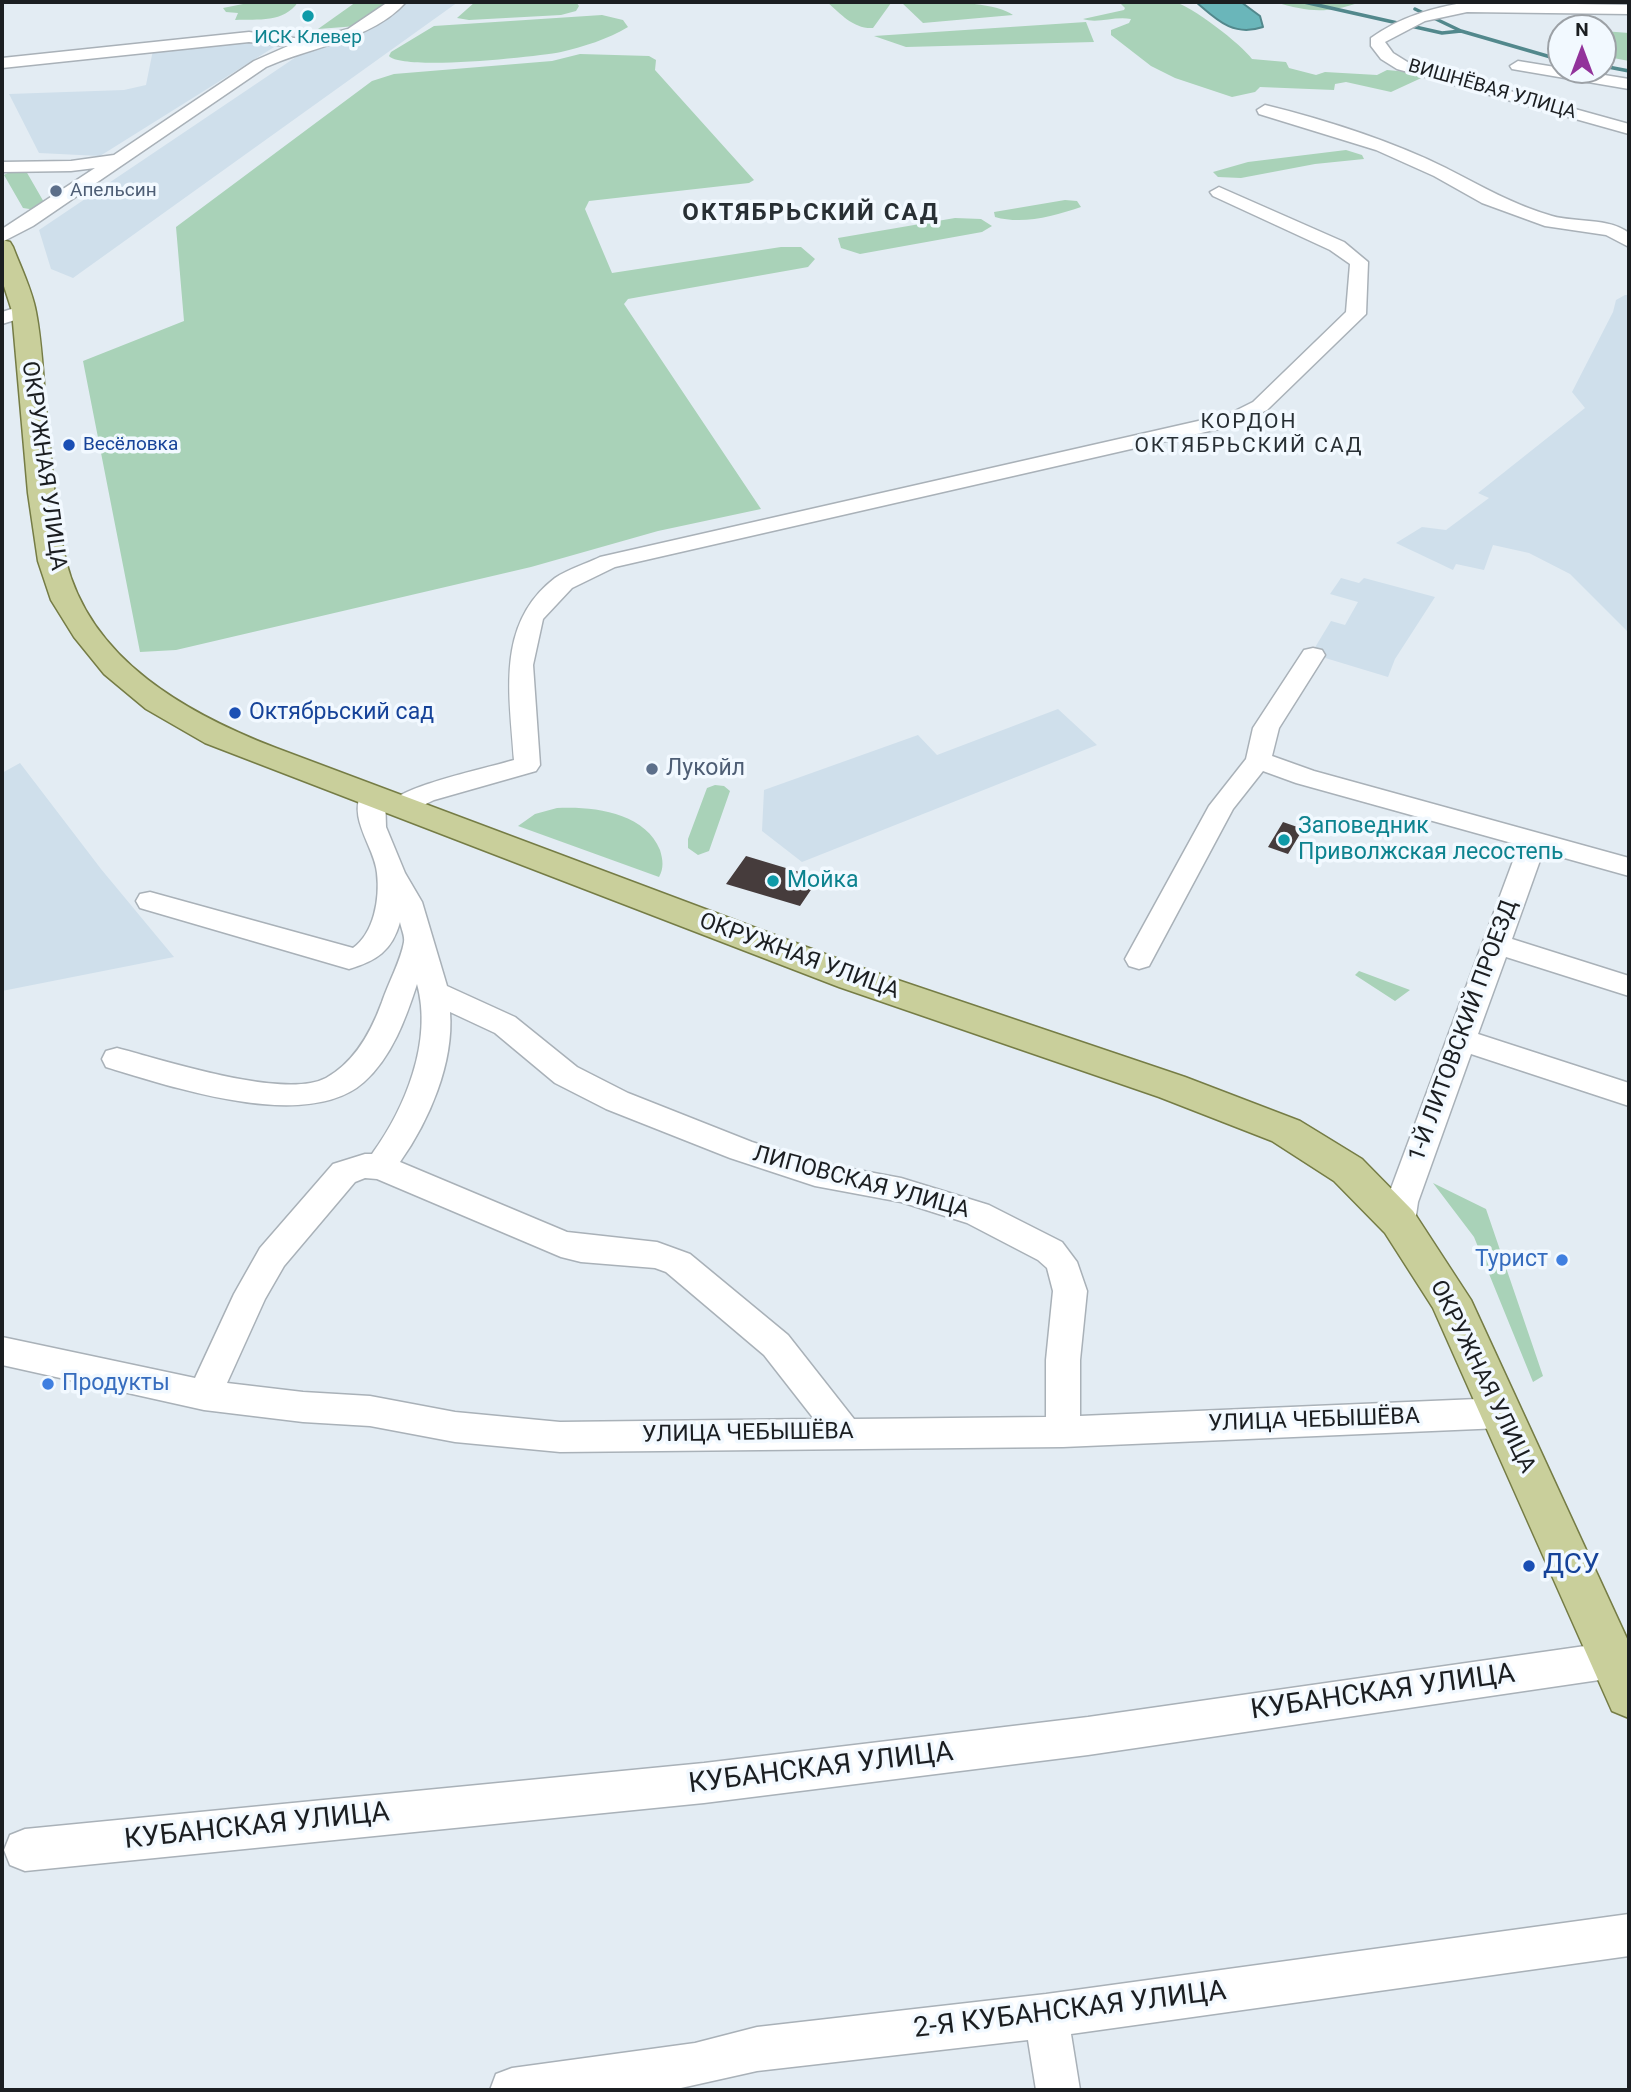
<!DOCTYPE html>
<meta charset="utf-8">
<style>
body{margin:0}
#map{position:relative;width:1631px;height:2092px;overflow:hidden;background:#e3ecf3;font-family:Roboto,sans-serif}
canvas{display:block}
.frame{position:absolute;inset:0;border:4px solid #1b1e21;pointer-events:none}
.north{position:absolute;left:1547px;top:14px;width:70px;height:70px;box-sizing:border-box;background:#f2f9ff;border:2px solid #9ca1a6;border-radius:50%;rotate:0deg;font-size:19px;font-weight:700;line-height:28px;text-align:center;color:#1b1e21}
.north::after{content:'';display:block;margin:auto;width:24px;height:32px;background:#92339b;clip-path:polygon(50% 0,100% 100%,50% 72%,0 100%)}
</style>
<div id="map">
<canvas width="1631" height="2092"></canvas>
<div class="frame"></div>
<div class="north">N</div>
</div>
<script>
const c = document.querySelector('canvas').getContext('2d');
c.lineJoin = 'round';
function fill(path, color) {
  c.fillStyle = color;
  c.fill(path, 'evenodd');
}
function trace(path, color, width, dash) {
  c.strokeStyle = color;
  c.lineWidth = width;
  c.lineCap = dash ? 'butt' : 'round';
  c.setLineDash(dash || []);
  c.stroke(path);
}
function label(font, color, halo, rows, align = 'center') {
  c.font = font + ' Roboto,sans-serif';
  c.lineWidth = 7;
  c.setLineDash([]);
  c.textBaseline = 'middle';
  c.strokeStyle = halo;
  c.fillStyle = color;
  for (const [text, x, y, turn = 0] of rows) {
    c.save();
    c.translate(x, y);
    c.rotate((+turn || 0) * Math.PI / 180);
    c.textAlign = isNaN(turn) ? turn : align;
    if (halo) c.strokeText(text, 0, 0);
    c.fillText(text, 0, 0);
    c.restore();
  }
}
fill(new Path2D(`
 M 403,2 L 458,2 L 73,278 L 51,269 L 39,230 L 299,55 L 344,42 Z
 M 259,41 L 279,44 L 100,156 L 39,153 L 9,94 L 124,90 L 146,85 L 153,50 Z
 M 1625,295 L 1629,295 L 1629,633 L 1570,574 L 1529,553 L 1493,545 L 1484,570 L 1456,564 L 1453,570 L 1396,543 L 1422,527 L 1446,530 L 1489,498 L 1478,493 L 1585,408 L 1572,392 L 1613,312 L 1616,300 Z
 M 1341,578 L 1359,583 L 1364,578 L 1435,597 L 1395,659 L 1388,677 L 1322,657 L 1325,652 L 1314,649 L 1331,621 L 1345,625 L 1358,602 L 1330,594 Z
 M 1058,709 L 1097,745 L 802,862 L 762,831 L 764,790 L 918,735 L 937,755 Z
 M 20,763 L 101,869 L 174,957 L 2,991 L 2,773 Z`), '#cfdfeb');
fill(new Path2D(`
 M 253,2 L 298,2 C 284,23 258,19 235,20 L 238,13 L 226,12 L 223,8 Z
 M 356,2 L 393,2 L 357,26 L 318,29 Z
 M 475,2 L 576,2 L 579,6 L 576,11 L 561,15 L 469,20 L 457,18 Z
 M 827,2 L 891,3 L 873,28 C 853,29 841,14 827,2 Z
 M 901,2 C 930,2 994,0 1013,15 L 923,23 Z
 M 1119,2 C 1136,2 1158,0 1174,2 C 1191,5 1242,45 1252,59 L 1286,62 L 1289,68 L 1316,75 L 1325,72 L 1377,75 L 1387,70 L 1430,74 L 1391,92 L 1346,82 L 1335,84 L 1334,90 L 1260,87 L 1255,92 L 1232,97 L 1175,78 L 1151,66 L 1111,35 L 1111,30 L 1129,23 L 1131,19 C 1114,16 1098,24 1083,19 L 1124,10 L 1125,8 Z
 M 1274,2 L 1361,2 C 1325,14 1310,12 1274,2 Z
 M 602,15 L 623,20 L 628,27 C 609,39 582,47 561,52 C 536,57 403,71 389,56 L 391,52 L 434,26 Z
 M 1086,22 L 1094,42 L 906,47 L 874,36 Z
 M 1603,31 L 1629,33 L 1629,61 L 1603,56 Z
 M 580,54 L 649,56 L 656,60 L 655,70 L 754,180 L 749,183 L 589,201 L 585,209 L 612,273 L 781,247 L 801,247 L 815,259 L 808,267 L 639,297 L 628,299 L 624,304 L 761,509 L 658,531 L 531,567 L 176,650 L 140,652 L 83,361 L 184,321 L 176,227 L 372,81 L 394,74 L 552,61 Z
 M 1346,150 L 1362,155 L 1364,159 L 1315,164 L 1241,178 L 1218,177 L 1213,172 L 1248,162 Z
 M 13,170 L 26,171 L 45,204 L 36,210 L 23,208 L 4,175 Z
 M 1065,200 L 1077,201 L 1081,207 C 1054,216 1023,225 995,217 L 994,212 Z
 M 955,218 L 981,219 L 992,226 L 982,232 L 860,254 L 841,248 L 838,238 Z
 M 715,785 L 724,786 L 730,791 L 709,851 L 698,855 L 688,848 L 688,839 L 707,788 Z
 M 557,808 C 592,806 645,812 660,850 C 663,860 664,868 659,877 L 518,826 L 535,814 Z
 M 1359,971 L 1410,990 L 1395,1001 L 1355,975 Z
 M 1433,1183 L 1486,1209 L 1543,1376 L 1533,1382 L 1474,1237 Z`), '#a9d2b8');
const water = new Path2D(`
 M 1196,2 L 1241,2 L 1260,16 L 1263,27 C 1233,37 1217,20 1196,2 Z`);
fill(water, '#6ab6ba');
trace(water, '#52888c', 2);
trace(new Path2D(`
 M 1304,2 L 1442,33 L 1461,31 L 1561,60
 M 1415,9 L 1461,31
 M 1603,66 L 1629,71`), '#52888c', 3.5);
fill(new Path2D(`
 M 1283,822 L 1303,829 L 1288,854 L 1268,847 Z
 M 746,856 L 819,878 L 800,906 L 726,884 Z`), '#463c3c');
const minor = new Path2D(`
 M 388,2 L 406,2 C 372,40 310,47 266,67 L 33,226 L 2,242 L 2,229 L 95,168 L 71,171 L 2,172 L 2,162 L 71,161 L 114,155 L 254,61 L 288,46 L 249,42 L 2,68 L 2,58 L 249,32 L 309,40 L 348,29 Z
 M 1467,2 L 1629,5 L 1629,14 L 1467,12 L 1425,21 L 1385,42 L 1393,53 L 1409,63 L 1629,124 L 1629,134 L 1397,69 L 1381,59 L 1371,46 L 1371,38 C 1400,17 1432,8 1467,2 Z
 M 1518,61 L 1629,79 L 1629,89 L 1512,69 L 1510,66 Z
 M 1265,105 C 1326,120 1389,140 1446,168 C 1481,186 1514,205 1552,216 C 1576,223 1608,217 1629,233 L 1629,247 L 1606,235 L 1545,226 L 1482,203 L 1434,176 L 1376,150 L 1259,114 L 1257,110 Z
 M 1219,187 L 1344,242 L 1368,262 L 1366,314 L 1267,410 L 1236,425 L 615,567 L 572,588 L 543,619 L 533,665 L 540,765 L 536,771 L 434,800 L 409,812 L 400,815 L 391,812 L 387,806 C 399,786 488,768 514,760 C 510,695 495,624 555,578 C 568,569 586,564 600,557 L 1229,414 L 1253,402 L 1346,312 L 1350,264 L 1330,250 L 1213,196 L 1210,192 Z
 M 24,305 L 34,311 L 31,315 L 2,324 L 2,312 Z
 M 1313,648 L 1322,650 L 1325,655 L 1279,728 L 1272,756 L 1314,771 L 1629,858 L 1629,876 L 1543,852 L 1512,939 L 1629,976 L 1629,996 L 1506,957 L 1478,1034 L 1629,1083 L 1629,1106 L 1471,1054 L 1418,1202 L 1415,1222 L 1410,1231 L 1399,1235 L 1388,1231 L 1383,1222 L 1386,1202 L 1519,845 L 1296,783 L 1263,771 L 1233,809 L 1149,966 L 1139,969 L 1129,966 L 1125,959 L 1209,806 L 1246,759 L 1253,728 L 1304,650 Z
 M 372,788 L 381,790 L 385,796 L 386,827 L 405,873 L 422,902 L 447,986 L 515,1017 L 577,1067 L 628,1093 L 752,1142 L 815,1162 L 901,1178 L 989,1205 L 1062,1242 L 1077,1262 L 1087,1291 L 1080,1360 L 1080,1416 L 1501,1398 L 1513,1402 L 1518,1413 L 1513,1424 L 1501,1428 L 1063,1447 L 560,1452 L 455,1442 L 370,1426 L 303,1422 L 204,1410 L 2,1365 L 2,1337 L 195,1378 L 234,1294 L 260,1248 L 333,1164 L 365,1154 L 372,1154 C 405,1109 433,1041 417,984 C 406,1018 392,1057 364,1082 C 307,1133 172,1087 106,1067 L 102,1059 L 106,1051 L 117,1048 C 164,1060 284,1100 326,1078 C 355,1062 371,1032 382,1002 C 388,984 401,960 404,942 C 405,936 401,928 400,922 C 392,951 376,961 349,969 L 140,908 L 136,901 L 140,894 L 150,892 L 353,948 C 374,933 380,899 377,873 C 375,847 346,817 363,790 ZM 450,1012 L 495,1033 L 555,1083 L 606,1109 L 730,1158 L 815,1186 L 901,1202 L 967,1223 L 1038,1260 L 1047,1268 L 1053,1291 L 1046,1360 L 1046,1417 L 854,1419 L 788,1335 L 690,1254 L 657,1242 L 567,1232 L 400,1162 C 429,1121 454,1063 450,1012 ZM 365,1178 L 377,1179 L 561,1257 L 581,1262 L 655,1268 L 666,1272 L 764,1355 L 814,1419 L 560,1422 L 455,1412 L 370,1396 L 303,1392 L 227,1383 L 265,1299 L 284,1266 L 355,1182 Z
 M 1613,1642 L 1627,1647 L 1629,1653 L 1627,1673 L 1613,1678 L 1088,1755 L 704,1803 L 25,1871 L 10,1865 L 4,1850 L 10,1835 L 25,1829 L 704,1763 L 1088,1717 Z
 M 1629,1914 L 1629,1956 L 1071,2034 L 1080,2090 L 1036,2090 L 1028,2040 L 757,2071 L 672,2090 L 490,2090 L 496,2074 L 512,2068 L 695,2043 L 757,2027 L 1046,1994 Z`);
const major = new Path2D(`
 M 2,240 L 10,242 L 13,247 C 21,268 32,290 36,312 C 42,343 43,376 46,408 C 52,458 54,512 66,561 C 91,661 188,714 276,748 L 865,969 L 1185,1077 L 1300,1121 L 1362,1159 L 1413,1211 L 1471,1300 L 1629,1643 L 1629,1718 L 1612,1711 L 1433,1308 L 1385,1233 L 1334,1181 L 1272,1141 L 1159,1097 L 839,987 L 205,743 L 146,709 L 104,674 L 74,637 L 51,600 L 38,561 L 28,493 L 12,311 L 2,280 Z`);
trace(minor, '#a9b1b8', 3);
trace(major, '#757c45', 3);
fill(minor, '#fff');
fill(major, '#c9cf9b');
for (const [x, y, r, color] of [
 [308,16,7,"#0f9aa8"],
 [56,191,7,"#5c6f8a"],
 [69,445,7,"#1a4fb4"],
 [235,713,7,"#1a4fb4"],
 [652,769,7,"#5c6f8a"],
 [1284,840,7,"#0f9aa8"],
 [773,881,7,"#0f9aa8"],
 [1562,1260,7,"#3f7fe0"],
 [48,1384,7,"#3f7fe0"],
 [1529,1566,7,"#1a4fb4"]
]) {
  const dot = new Path2D();
  dot.arc(x, y, r, 0, 2 * Math.PI);
  c.fillStyle = color;
  c.fill(dot);
  trace(dot, '#f2f9ff', 2.5);
}
label('19px', '#0d838f', '#f2f9ff', [
 ["ИСК Клевер",308,38]
]);
label('19px', '#1b1e21', '#f2f9ff', [
 ["ВИШНЁВАЯ УЛИЦА",1492,90,16]
]);
label('19px', '#4e5e75', '#f2f9ff', [
 ["Апельсин",70,191]
], 'left');
label('19px', '#164399', '#f2f9ff', [
 ["Весёловка",83,445]
], 'left');
c.letterSpacing = '2px';
label('21px', '#282f34', '#f2f9ff', [
 ["КОРДОН",1249,423],
 ["ОКТЯБРЬСКИЙ САД",1249,447]
]);
c.letterSpacing = '0px';
label('23px', '#1b1e21', '#f2f9ff', [
 ["ОКРУЖНАЯ УЛИЦА",43,466,82],
 ["ОКРУЖНАЯ УЛИЦА",799,957,20],
 ["1-Й ЛИТОВСКИЙ ПРОЕЗД",1464,1031,-70],
 ["ЛИПОВСКАЯ УЛИЦА",861,1183,15],
 ["ОКРУЖНАЯ УЛИЦА",1482,1377,64],
 ["УЛИЦА ЧЕБЫШЁВА",1314,1421,-2],
 ["УЛИЦА ЧЕБЫШЁВА",748,1434,-1]
]);
label('23px', '#164399', '#f2f9ff', [
 ["Октябрьский сад",249,713]
], 'left');
label('23px', '#4e5e75', '#f2f9ff', [
 ["Лукойл",666,769]
], 'left');
label('23px', '#0d838f', '#f2f9ff', [
 ["Заповедник",1298,827],
 ["Приволжская лесостепь",1298,853],
 ["Мойка",787,881]
], 'left');
label('23px', '#366cbe', '#f2f9ff', [
 ["Турист",1548,1260],
 ["Продукты",62,1384,"left"]
], 'right');
c.letterSpacing = '2px';
label('bold 24px', '#282f34', '#f2f9ff', [
 ["ОКТЯБРЬСКИЙ САД",811,214]
]);
c.letterSpacing = '0px';
label('28px', '#164399', '#f2f9ff', [
 ["ДСУ",1543,1566]
], 'left');
label('28px', '#1b1e21', '#f2f9ff', [
 ["КУБАНСКАЯ УЛИЦА",1383,1693,-8],
 ["КУБАНСКАЯ УЛИЦА",821,1769,-7],
 ["КУБАНСКАЯ УЛИЦА",257,1827,-6],
 ["2-Я КУБАНСКАЯ УЛИЦА",1070,2011,-7]
]);
</script>
